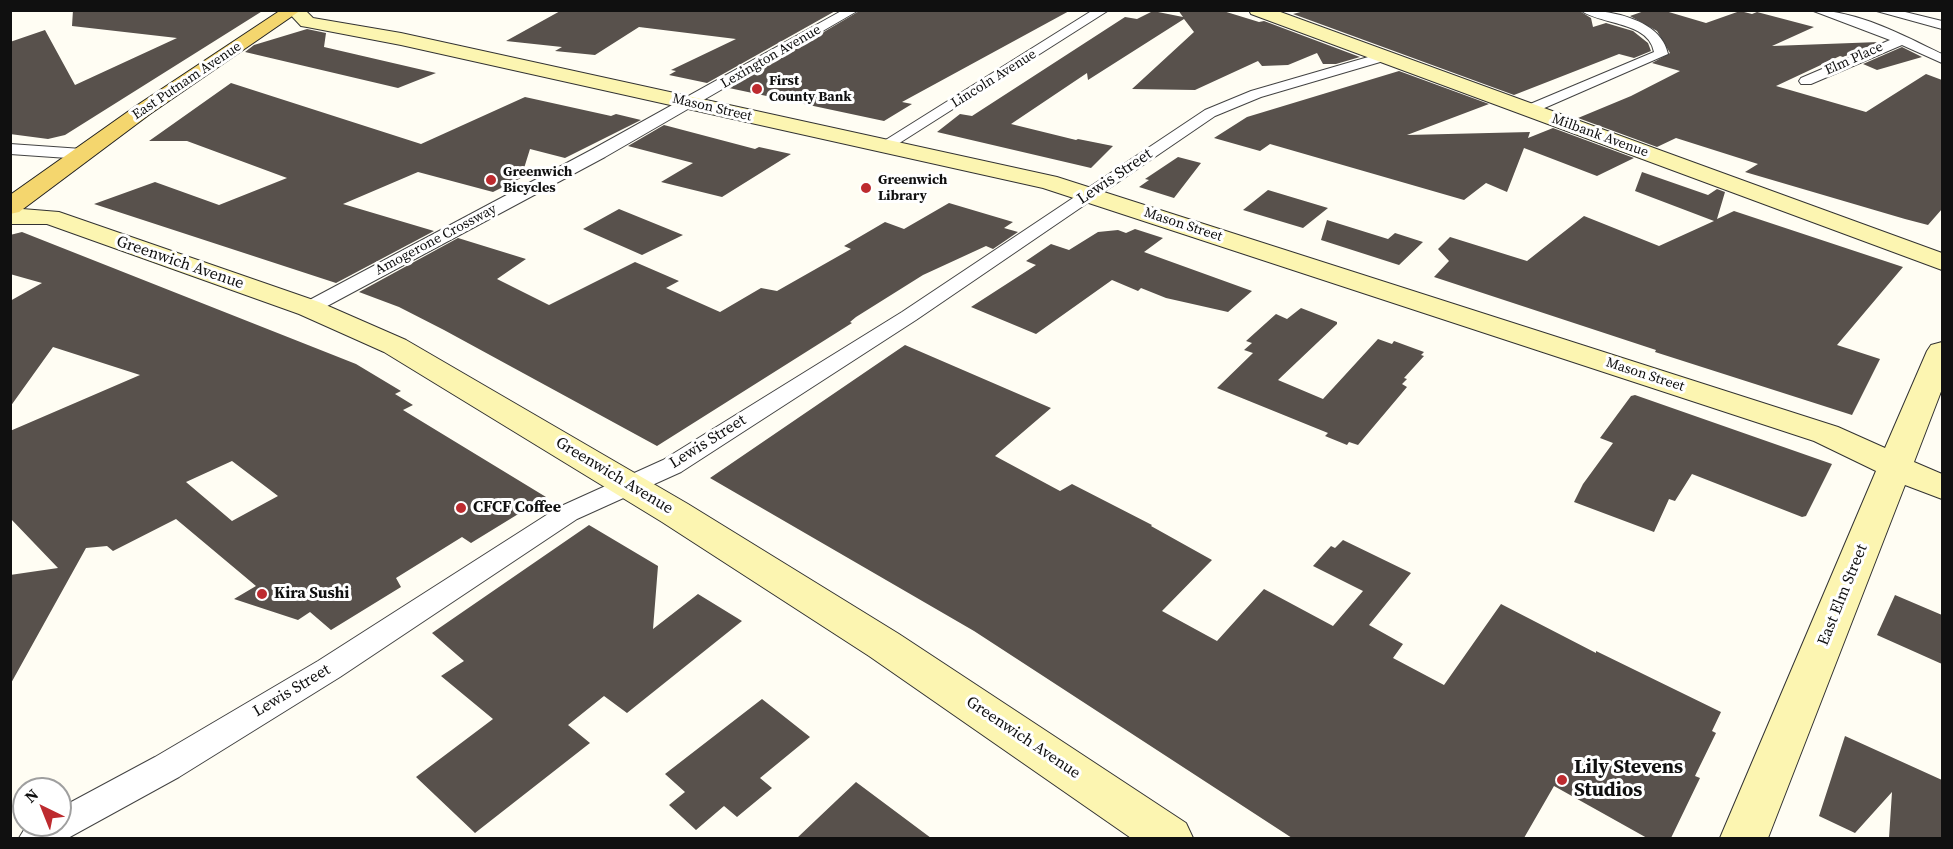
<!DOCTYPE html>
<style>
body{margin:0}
#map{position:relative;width:1953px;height:849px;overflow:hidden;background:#fffdf3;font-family:"Source Serif 4",serif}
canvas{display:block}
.frame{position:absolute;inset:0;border:12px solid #101010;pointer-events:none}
.north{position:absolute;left:12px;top:777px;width:60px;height:60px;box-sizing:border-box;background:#fff;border:2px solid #9f9f9f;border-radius:50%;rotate:317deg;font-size:16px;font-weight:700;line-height:24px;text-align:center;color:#101010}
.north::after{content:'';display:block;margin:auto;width:21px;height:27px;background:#bd2b2f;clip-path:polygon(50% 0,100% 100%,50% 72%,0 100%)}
</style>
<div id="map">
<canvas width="1953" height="849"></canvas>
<div class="frame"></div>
<div class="north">N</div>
</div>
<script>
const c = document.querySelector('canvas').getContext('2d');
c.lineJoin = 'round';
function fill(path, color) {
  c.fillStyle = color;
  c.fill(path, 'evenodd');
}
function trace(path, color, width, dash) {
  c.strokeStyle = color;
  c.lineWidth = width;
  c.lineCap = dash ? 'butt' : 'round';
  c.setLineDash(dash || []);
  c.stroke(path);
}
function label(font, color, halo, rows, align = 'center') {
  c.font = font + ' "Source Serif 4",serif';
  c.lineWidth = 6;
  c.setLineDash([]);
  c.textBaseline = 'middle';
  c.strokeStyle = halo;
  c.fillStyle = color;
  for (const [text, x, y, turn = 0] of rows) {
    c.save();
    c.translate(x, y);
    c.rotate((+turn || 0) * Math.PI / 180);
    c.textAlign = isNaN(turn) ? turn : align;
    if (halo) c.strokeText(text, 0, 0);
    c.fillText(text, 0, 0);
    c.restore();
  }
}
fill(new Path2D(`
 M 73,10 L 264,10 L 65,135 L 48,139 L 10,134 L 10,42 L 45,30 L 75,85 L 177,38 L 72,26 Z
 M 562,10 L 837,10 L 707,83 L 669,75 L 676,71 L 671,70 L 736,39 L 639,27 L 595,55 L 555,51 L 562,47 L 506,41 Z
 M 861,10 L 1071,10 L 902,102 L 912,104 L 884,121 L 729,88 Z
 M 1178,10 L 1220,10 L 1259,22 L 1264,21 L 1360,57 L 1336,64 L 1323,64 L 1317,53 L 1288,65 L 1262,66 L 1258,61 L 1195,90 L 1132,89 L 1194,32 L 1184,19 L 1088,80 L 1087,73 L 1011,124 L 1076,140 L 1078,139 L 1113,146 L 1091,168 L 937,132 L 960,114 L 972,116 L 1125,17 L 1137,19 L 1153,11 L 1183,17 Z
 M 1308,10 L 1578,10 L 1591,18 L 1593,27 L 1606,23 L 1633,31 L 1648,43 L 1651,51 L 1634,58 L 1619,54 L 1514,95 L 1293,14 Z
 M 1647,10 L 1662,10 L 1706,23 L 1740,11 L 1752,14 L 1757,12 L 1814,27 L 1772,46 L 1879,42 L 1843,57 L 1840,56 L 1776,86 L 1866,112 L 1926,74 L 1942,80 L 1942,209 L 1928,225 L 1905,219 L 1745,172 L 1758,164 L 1676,138 L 1657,147 L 1578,118 L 1631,96 L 1680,71 L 1652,63 L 1670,53 L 1657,31 L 1630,16 Z
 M 307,29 L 326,33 L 324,47 L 436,73 L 398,88 L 245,52 L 254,45 Z
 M 1902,47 L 1922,57 L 1877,70 L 1863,64 Z
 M 1399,71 L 1489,104 L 1407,135 L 1530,132 L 1528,138 L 1553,128 L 1634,158 L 1597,176 L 1524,148 L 1507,192 L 1486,183 L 1464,200 L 1270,144 L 1260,151 L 1214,138 L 1247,117 Z
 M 231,83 L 421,144 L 525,97 L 611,116 L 616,114 L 641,120 L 565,158 L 530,149 L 521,178 L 493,192 L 418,172 L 343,204 L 434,231 L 336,283 L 94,204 L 155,182 L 219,205 L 287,178 L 187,141 L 149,141 Z
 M 664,125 L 755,149 L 759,147 L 791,154 L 722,197 L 661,182 L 693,163 L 628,146 Z
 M 1178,157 L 1201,163 L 1174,198 L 1139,187 L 1149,180 L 1145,179 Z
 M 1642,172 L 1708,195 L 1717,189 L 1725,192 L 1717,219 L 1734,211 L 1903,267 L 1837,345 L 1880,359 L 1852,415 L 1655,352 L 1656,350 L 1434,277 L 1449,261 L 1438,249 L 1450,237 L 1527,261 L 1584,216 L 1659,246 L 1714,221 L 1635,191 Z
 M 1268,190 L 1328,208 L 1303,228 L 1243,210 Z
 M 949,203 L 1013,222 L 1004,228 L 1018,232 L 993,249 L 986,246 L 923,275 L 856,317 L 850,322 L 852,323 L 657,446 L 444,330 L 399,307 L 359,292 L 458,238 L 526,259 L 497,279 L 549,305 L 635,262 L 679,281 L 666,288 L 720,312 L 761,288 L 777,291 L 851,249 L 844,246 L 885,222 L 904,229 Z
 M 619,209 L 683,235 L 642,255 L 583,229 Z
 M 1327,220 L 1388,239 L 1395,233 L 1423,242 L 1399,265 L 1321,240 Z
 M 1135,229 L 1163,238 L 1144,252 L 1252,291 L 1228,312 L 1166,298 L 1141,288 L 1138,291 L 1112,280 L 1036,334 L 971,307 L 1036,265 L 1026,261 L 1051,244 L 1069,250 L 1098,232 L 1118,230 L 1126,233 Z
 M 22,232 L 356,364 L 401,391 L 395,394 L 413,405 L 403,410 L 546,497 L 471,543 L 462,537 L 396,578 L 401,587 L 331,630 L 310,612 L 298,620 L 234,599 L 256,586 L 176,519 L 113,551 L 107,546 L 86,548 L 10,685 L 10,575 L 58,568 L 10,518 L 10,431 L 140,375 L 53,347 L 10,407 L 10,301 L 42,283 L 10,274 L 10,235 ZM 232,461 L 278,496 L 232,521 L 186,482 Z
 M 1301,308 L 1337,322 L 1337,324 L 1278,380 L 1323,399 L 1378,339 L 1392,344 L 1394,341 L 1424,352 L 1421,355 L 1424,356 L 1404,378 L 1407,379 L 1402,384 L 1407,387 L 1358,445 L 1349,442 L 1347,445 L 1325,436 L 1328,433 L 1217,388 L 1253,353 L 1244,350 L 1252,343 L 1246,341 L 1276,314 L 1287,319 Z
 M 905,345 L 1051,408 L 995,456 L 1060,491 L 1072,484 L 1152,525 L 1151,526 L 1212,560 L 1162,611 L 1217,641 L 1264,589 L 1333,626 L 1363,591 L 1313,566 L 1331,546 L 1335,548 L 1343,540 L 1411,573 L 1369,625 L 1403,644 L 1393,658 L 1444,685 L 1501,604 L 1596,653 L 1596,651 L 1721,712 L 1712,731 L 1716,733 L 1695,776 L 1700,778 L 1671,838 L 1647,838 L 1554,786 L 1524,838 L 1292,838 L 974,631 L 710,478 Z
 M 1635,395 L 1832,464 L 1806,516 L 1802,517 L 1692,474 L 1675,501 L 1669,499 L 1654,532 L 1574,502 L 1583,484 L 1613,443 L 1600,438 L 1631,396 Z
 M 589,525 L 658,566 L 653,629 L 698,594 L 742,621 L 627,713 L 604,696 L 568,725 L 590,743 L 475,833 L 416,777 L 493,719 L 441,676 L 464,661 L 432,633 Z
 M 1895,595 L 1942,615 L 1942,664 L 1877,635 Z
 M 762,699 L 810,737 L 760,778 L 772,788 L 737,817 L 724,806 L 696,830 L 669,805 L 685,792 L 665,774 Z
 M 1845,736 L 1942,780 L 1942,838 L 1889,838 L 1892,792 L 1855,833 L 1819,816 Z
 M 856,782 L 931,838 L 797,838 Z`), '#58514c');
const street = new Path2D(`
 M 843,10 L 859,10 L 605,157 L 316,312 L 302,312 L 299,308 L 302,304 L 593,149 Z
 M 1093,10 L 1109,10 L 890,149 L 878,149 L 876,146 Z
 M 1580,10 C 1610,10 1661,19 1668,54 L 1533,113 L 1523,113 L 1520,110 L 1523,107 L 1654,52 C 1649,21 1600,25 1580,10 Z
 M 1811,10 C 1857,10 1902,35 1942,54 L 1942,63 L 1902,45 L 1811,84 L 1801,84 L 1799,81 L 1801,78 L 1890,40 Z
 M 1873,10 L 1897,10 L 1942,21 L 1942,29 Z
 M 1382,53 L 1389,57 L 1387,60 L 1261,97 L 1215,116 L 916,320 L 681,472 L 577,519 L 340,677 L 179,777 L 68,838 L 19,838 L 27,825 L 60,825 L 60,808 L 155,757 L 318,661 L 559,507 L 663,460 L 902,312 L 1205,110 L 1251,91 Z
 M 10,144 L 82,149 L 90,154 L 82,159 L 10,154 Z`);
const secondary = new Path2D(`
 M 286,10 L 305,10 L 313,18 L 401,33 L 1057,177 L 1838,427 L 1885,448 L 1927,351 L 1931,345 L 1942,342 L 1942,389 L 1914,462 L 1942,474 L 1942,499 L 1905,485 L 1768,838 L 1720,838 L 1876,471 L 1814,441 L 1043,188 L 401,45 L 307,27 L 301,26 Z
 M 1249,10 L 1275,10 L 1942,253 L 1942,270 L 1251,14 Z
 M 10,208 L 59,212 L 319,302 L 406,340 L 688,504 L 899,634 L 1186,823 L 1193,838 L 1131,838 L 869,656 L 662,522 L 384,352 L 299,314 L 47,224 L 10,224 Z`);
const primary = new Path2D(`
 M 281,10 L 301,10 L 150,114 L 19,212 L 10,214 L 10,195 L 136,106 Z`);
trace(street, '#434343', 2);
trace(secondary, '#323232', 2);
trace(primary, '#212121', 2);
fill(street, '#fff');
fill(secondary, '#fcf5b1');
fill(primary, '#f4d66e');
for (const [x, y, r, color] of [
 [757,89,6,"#bd2b2f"],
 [491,180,6,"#bd2b2f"],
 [866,188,6,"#bd2b2f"],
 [461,508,6,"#bd2b2f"],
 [262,594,6,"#bd2b2f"],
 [1562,780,6,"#bd2b2f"]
]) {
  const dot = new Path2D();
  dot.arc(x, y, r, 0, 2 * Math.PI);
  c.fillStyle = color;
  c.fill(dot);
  trace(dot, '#fff', 2);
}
label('14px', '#101010', '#fff', [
 ["Lexington Avenue",771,57,-30],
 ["Elm Place",1854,59,-24],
 ["Lincoln Avenue",994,79,-32],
 ["East Putnam Avenue",187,81,-34],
 ["Mason Street",712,108,13],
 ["Milbank Avenue",1600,136,20],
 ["Mason Street",1183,225,18],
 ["Amogerone Crossway",436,240,-28],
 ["Mason Street",1645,375,18]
]);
label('bold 14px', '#101010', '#fff', [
 ["First",769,81],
 ["County Bank",769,97],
 ["Greenwich",503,172],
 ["Bicycles",503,188],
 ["Greenwich",878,180],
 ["Library",878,196]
], 'left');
label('16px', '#101010', '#fff', [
 ["Lewis Street",1115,177,-34],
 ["Greenwich Avenue",180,263,19],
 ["Lewis Street",708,442,-32],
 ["Greenwich Avenue",614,476,31],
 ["East Elm Street",1843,595,-68],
 ["Lewis Street",292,691,-31],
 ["Greenwich Avenue",1023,738,34]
]);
label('bold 16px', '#101010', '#fff', [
 ["CFCF Coffee",473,508],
 ["Kira Sushi",274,594]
], 'left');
label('bold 20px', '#101010', '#fff', [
 ["Lily Stevens",1574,768],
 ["Studios",1574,791]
], 'left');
</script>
